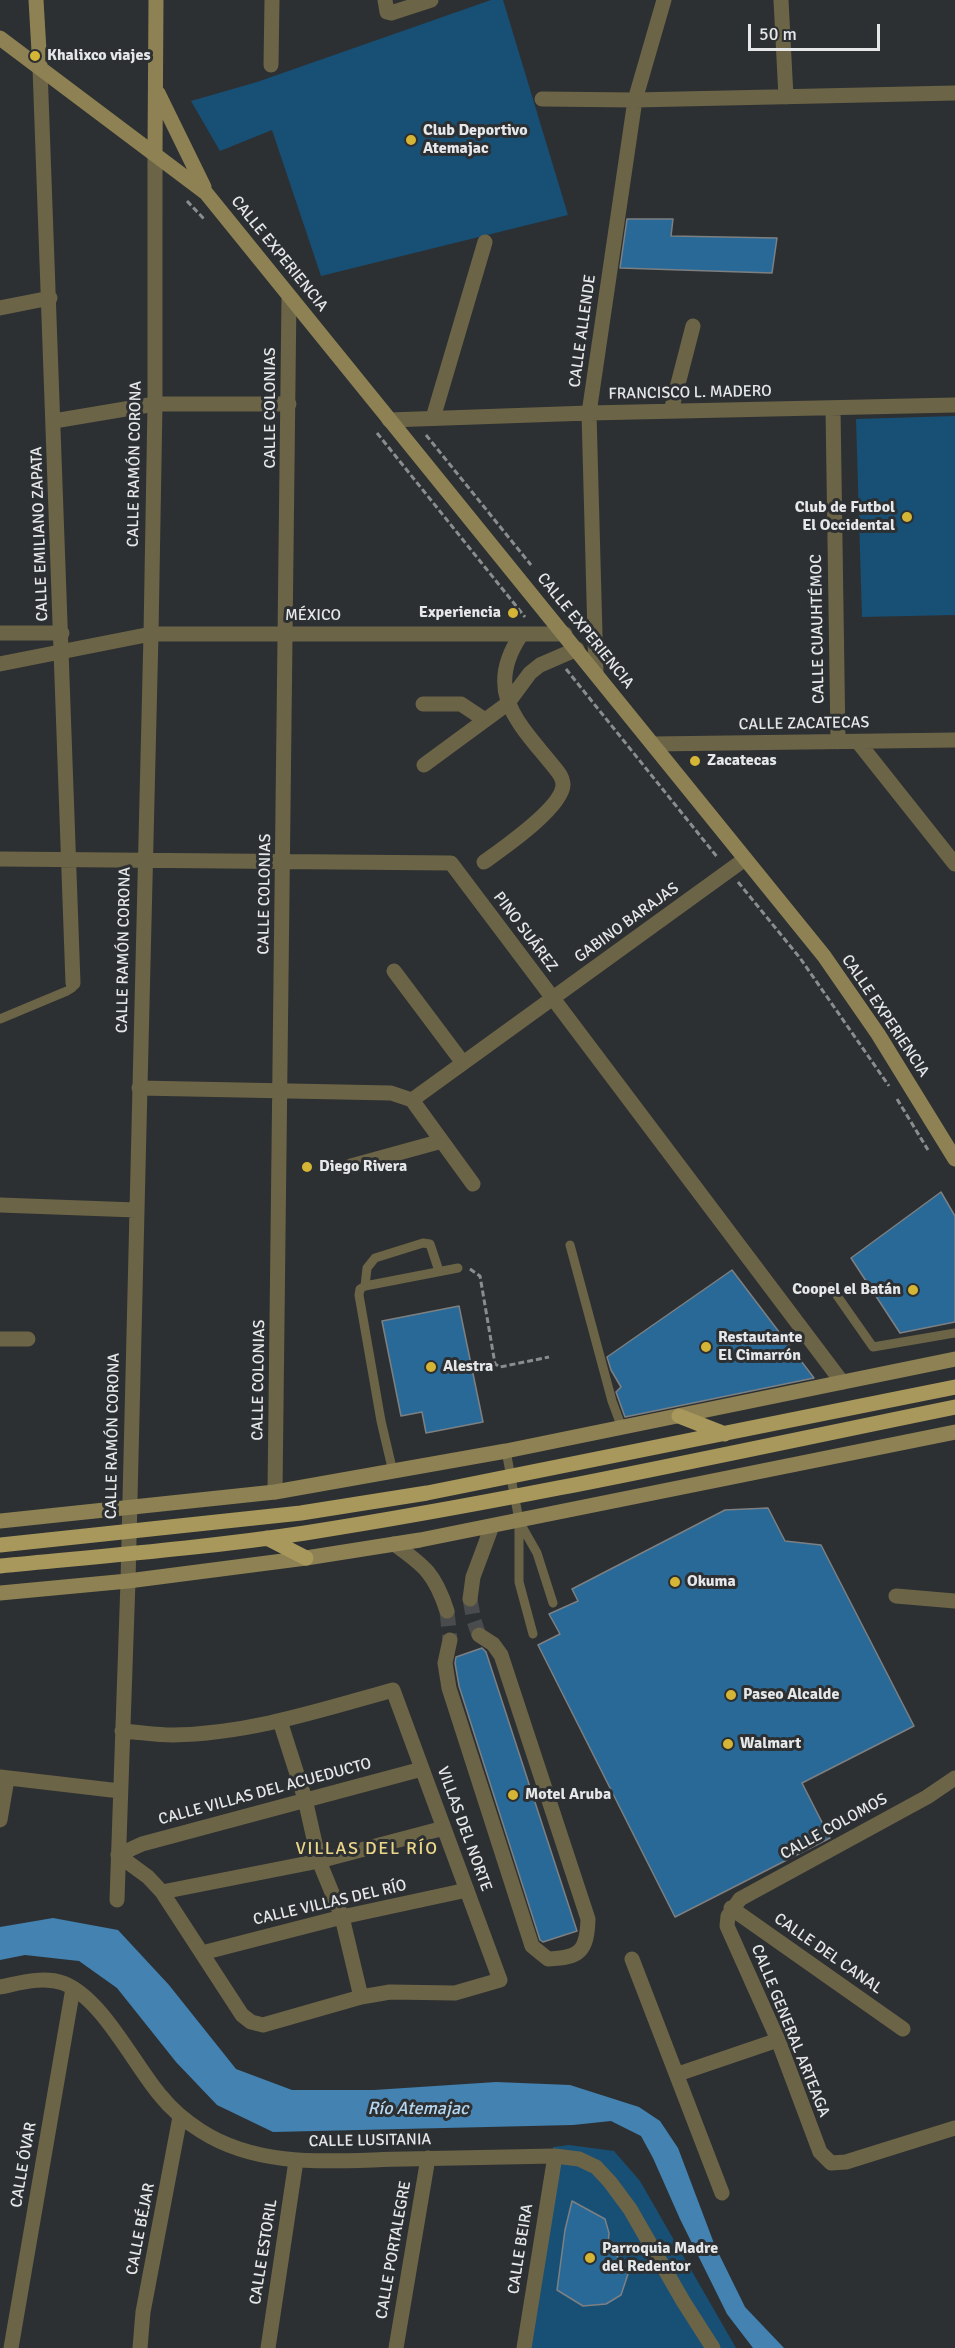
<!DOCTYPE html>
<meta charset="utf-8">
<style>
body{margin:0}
#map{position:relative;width:955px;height:2348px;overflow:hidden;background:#2d3032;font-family:Signika,sans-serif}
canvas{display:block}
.scale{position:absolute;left:748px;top:24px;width:132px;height:27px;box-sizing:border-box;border:3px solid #e5e7e8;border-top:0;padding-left:8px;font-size:18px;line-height:21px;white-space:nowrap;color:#e5e7e8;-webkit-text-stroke:4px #2d3032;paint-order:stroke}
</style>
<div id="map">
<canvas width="955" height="2348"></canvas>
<div class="scale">50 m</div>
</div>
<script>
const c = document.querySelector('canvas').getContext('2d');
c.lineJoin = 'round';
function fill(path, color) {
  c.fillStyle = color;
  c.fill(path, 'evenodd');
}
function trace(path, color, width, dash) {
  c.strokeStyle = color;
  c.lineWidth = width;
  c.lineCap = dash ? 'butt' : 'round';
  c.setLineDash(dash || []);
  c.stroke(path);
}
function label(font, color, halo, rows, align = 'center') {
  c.font = font + ' Signika,sans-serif';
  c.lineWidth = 6;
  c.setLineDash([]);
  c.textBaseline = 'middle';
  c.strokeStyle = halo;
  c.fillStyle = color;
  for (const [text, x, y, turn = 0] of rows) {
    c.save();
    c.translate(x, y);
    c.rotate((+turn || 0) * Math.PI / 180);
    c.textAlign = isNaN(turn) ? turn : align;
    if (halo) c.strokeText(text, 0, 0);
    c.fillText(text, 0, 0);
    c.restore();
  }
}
fill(new Path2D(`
 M 491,0 L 503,0 L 568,215 L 321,276 L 272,130 L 220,151 L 191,101 L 257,82 Z
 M 955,416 L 955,615 L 862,617 L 856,419 Z
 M 569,2145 L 614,2151 L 640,2181 L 736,2348 L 524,2348 L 553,2147 Z`), '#184f74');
fill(new Path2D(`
 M 53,1918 L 118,1930 L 169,1985 L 236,2069 L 292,2090 L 374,2090 L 496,2082 L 570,2085 L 639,2107 L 660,2121 L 678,2148 L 715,2246 L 745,2307 L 784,2348 L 753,2348 L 727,2314 L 680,2219 L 653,2158 L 641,2136 L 611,2121 L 573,2125 L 273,2132 L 217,2105 L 176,2062 L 117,1988 L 79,1961 L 25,1955 L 0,1960 L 0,1927 Z`), '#4382b1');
const building = new Path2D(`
 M 627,219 L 673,219 L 671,236 L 777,238 L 772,273 L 620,268 Z
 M 941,1192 L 955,1216 L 955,1322 L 900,1333 L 851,1258 Z
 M 732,1270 L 814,1378 L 625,1417 L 616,1392 L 621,1387 L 611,1370 L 607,1357 Z
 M 459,1306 L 483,1422 L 426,1433 L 422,1412 L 401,1416 L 382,1321 Z
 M 768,1508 L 785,1541 L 821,1545 L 914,1726 L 802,1783 L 830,1838 L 675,1917 L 538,1645 L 560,1634 L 549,1614 L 578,1601 L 572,1589 L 725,1510 Z
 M 482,1648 L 486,1652 L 577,1931 L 543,1942 L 540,1940 L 459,1686 L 455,1663 L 456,1657 Z
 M 572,2201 L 605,2219 L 609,2233 L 608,2245 L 629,2271 L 621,2295 L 606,2304 L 583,2306 L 557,2290 L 565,2230 Z`);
fill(building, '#296997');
trace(building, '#7d8082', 1.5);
trace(new Path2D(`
 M 470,1599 L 474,1621 L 479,1635
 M 447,1611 L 450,1640`), '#494b4d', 15, [15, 8]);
trace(new Path2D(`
 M 187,201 L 205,220
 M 377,433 L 525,617
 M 426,435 L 531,565
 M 566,669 L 718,858
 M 738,882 L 800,958 L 889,1086
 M 897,1099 L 928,1150
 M 470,1269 L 480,1276 L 495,1364 L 500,1367 L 549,1357`), '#8a8d8e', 3, [6, 3]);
trace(new Path2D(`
 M 0,1019 L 67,991 L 72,988 L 73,983
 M 570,1245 L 612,1401 L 622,1428
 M 365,1286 L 367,1268 L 375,1258 L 423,1243 L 430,1244 L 439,1271
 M 831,1287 L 873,1347 L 955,1333
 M 506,1451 L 519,1520 L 519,1582 L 533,1634
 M 393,1472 L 381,1421 L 359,1295 L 360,1289 L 365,1286 L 458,1268
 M 520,1523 L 537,1553 L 553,1603`), '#6c6447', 9);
trace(new Path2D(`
 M 385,0 L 387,12 L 391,13 L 431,0
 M 781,0 L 786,97
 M 271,65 L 272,0
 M 40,68 L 73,983
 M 542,99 L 635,100 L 955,93
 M 0,308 L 50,298
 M 833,408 L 838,742
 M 671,411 L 693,326
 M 433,418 L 485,242
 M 389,420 L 589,413 L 955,405
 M 54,421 L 155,404 L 289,404
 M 0,633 L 62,633
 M 0,664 L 151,634 L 565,634
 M 596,672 L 589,413 L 635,100 L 664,0
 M 423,704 L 461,704 L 485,720
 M 858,742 L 955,864
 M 653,744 L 955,740
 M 424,765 L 507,704 L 530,673 L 540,665 L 577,649
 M 0,859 L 451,863 L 842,1382
 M 484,862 C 502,849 562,808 563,785 C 563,779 561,776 558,772 C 522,726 481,694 521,635
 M 394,971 L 463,1063
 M 139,1088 L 391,1093 L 412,1100 L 473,1184
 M 412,1100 L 745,859
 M 351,1166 L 442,1141
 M 0,1205 L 136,1210
 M 0,1339 L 28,1339
 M 275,1492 L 289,296
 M 394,1544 C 425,1566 435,1574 447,1611
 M 896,1596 L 955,1601
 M 470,1599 L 473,1577 L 492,1526
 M 450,1640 L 445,1663 L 449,1688 L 532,1946 L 548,1959 C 580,1958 587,1951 588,1919 L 501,1655 L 493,1644 L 479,1635
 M 280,1721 L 305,1799 L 319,1861 L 342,1917 L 361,1997
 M 122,1731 C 139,1732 156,1735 173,1735 C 248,1734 321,1710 393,1690 L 500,1980 L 455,1993 L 390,1992 L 361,1997 L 263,2025 L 251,2022 L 242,2015 L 162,1892 L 148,1877 L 118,1855 L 142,1844 L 422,1769
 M 0,1777 L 120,1791
 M 955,1778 L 927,1797 L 740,1899 L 728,1916 L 727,1926 L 778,2040 L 820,2152 L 831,2163 L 846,2162 L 955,2128
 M 0,1820 L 7,1779
 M 162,1892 L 319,1861 L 444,1828
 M 117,1900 L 128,1581 L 151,634 L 155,404 L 155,152
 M 731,1908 L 903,2029
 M 202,1953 L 342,1917 L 467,1890
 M 632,1959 L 722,2193
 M 0,1987 C 20,1983 43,1976 63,1983 C 102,1998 133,2063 160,2095 C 172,2110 185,2121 201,2131 C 262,2170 336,2160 405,2159 C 455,2158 505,2157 555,2156 L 579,2159 L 596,2167 L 610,2182 L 630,2209 L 683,2301 L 713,2348
 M 678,2074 L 778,2040
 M 11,2348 L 73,1988
 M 140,2348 L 143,2312 L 180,2117
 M 268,2348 L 296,2161
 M 396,2348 L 428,2158
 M 524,2348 L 555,2156`), '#6c6447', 15);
trace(new Path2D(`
 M 36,0 L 40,68
 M 0,38 L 206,193 L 824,956 L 878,1034 L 955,1159
 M 158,93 L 204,187
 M 155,152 L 156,0
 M 0,1521 L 275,1492 L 506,1451 L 955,1359
 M 0,1593 L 128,1581 L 306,1558 L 420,1540 L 955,1432`), '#8e8153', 15);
trace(new Path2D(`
 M 679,1416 L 725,1434
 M 267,1538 L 306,1558
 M 0,1545 L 301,1513 L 427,1493 L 955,1387
 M 0,1566 C 102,1556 204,1548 305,1533 C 523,1499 739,1451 955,1407`), '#a8985b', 15);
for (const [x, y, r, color] of [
 [35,56,6,"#d5b535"],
 [411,140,6,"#d5b535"],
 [907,517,6,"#d5b535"],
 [513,613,6,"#d5b535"],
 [695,761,6,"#d5b535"],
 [307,1167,6,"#d5b535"],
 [913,1290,6,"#d5b535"],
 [706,1347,6,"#d5b535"],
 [431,1367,6,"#d5b535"],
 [675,1582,6,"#d5b535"],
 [731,1695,6,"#d5b535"],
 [728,1744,6,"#d5b535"],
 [513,1795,6,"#d5b535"],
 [590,2258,6,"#d5b535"]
]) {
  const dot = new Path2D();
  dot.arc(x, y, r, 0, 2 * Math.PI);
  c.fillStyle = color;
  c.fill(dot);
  trace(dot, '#2d3032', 2);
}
label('bold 16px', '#e5e7e8', '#2d3032', [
 ["Khalixco viajes",47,56],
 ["Club Deportivo",423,131],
 ["Atemajac",423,149],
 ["Club de Futbol",895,508,"right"],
 ["El Occidental",895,526,"right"],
 ["Experiencia",501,613,"right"],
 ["Zacatecas",707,761],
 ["Diego Rivera",319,1167],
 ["Coopel el Batán",901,1290,"right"],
 ["Restautante",718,1338],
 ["El Cimarrón",718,1356],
 ["Alestra",443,1367],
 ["Okuma",687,1582],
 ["Paseo Alcalde",743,1695],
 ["Walmart",740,1744],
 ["Motel Aruba",525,1795],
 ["Parroquia Madre",602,2249],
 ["del Redentor",602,2267]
], 'left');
label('16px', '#e5e7e8', '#2d3032', [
 ["CALLE EXPERIENCIA",279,254,51],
 ["CALLE ALLENDE",583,331,-82],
 ["FRANCISCO L. MADERO",690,393,-1],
 ["CALLE COLONIAS",271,408,-90],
 ["CALLE RAMÓN CORONA",135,464,-89],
 ["CALLE EMILIANO ZAPATA",40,534,-92],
 ["MÉXICO",313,616],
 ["CALLE CUAUHTÉMOC",818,629,-91],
 ["CALLE EXPERIENCIA",585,631,51],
 ["CALLE ZACATECAS",804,724,-1],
 ["CALLE COLONIAS",265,894,-89],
 ["GABINO BARAJAS",627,923,-36],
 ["PINO SUÁREZ",525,932,53],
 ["CALLE RAMÓN CORONA",124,950,-89],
 ["CALLE EXPERIENCIA",885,1016,56],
 ["CALLE COLONIAS",259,1380,-89],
 ["CALLE RAMÓN CORONA",113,1436,-89],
 ["CALLE VILLAS DEL ACUEDUCTO",265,1792,-15],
 ["CALLE COLOMOS",834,1827,-29],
 ["VILLAS DEL NORTE",464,1829,70],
 ["CALLE VILLAS DEL RÍO",330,1903,-13],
 ["CALLE DEL CANAL",828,1954,35],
 ["CALLE GENERAL ARTEAGA",790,2031,68],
 ["CALLE LUSITANIA",370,2141,-1],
 ["CALLE ÓVAR",24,2165,-80],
 ["CALLE BÉJAR",141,2229,-79],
 ["CALLE BEIRA",521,2249,-81],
 ["CALLE PORTALEGRE",394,2250,-80],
 ["CALLE ESTORIL",264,2252,-81]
]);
c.letterSpacing = '1.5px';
label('18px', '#ecd789', '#2d3032', [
 ["VILLAS DEL RÍO",367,1849]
]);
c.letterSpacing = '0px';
label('italic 18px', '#b5d6f0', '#2d3032', [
 ["Río Atemajac",418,2109]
]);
</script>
